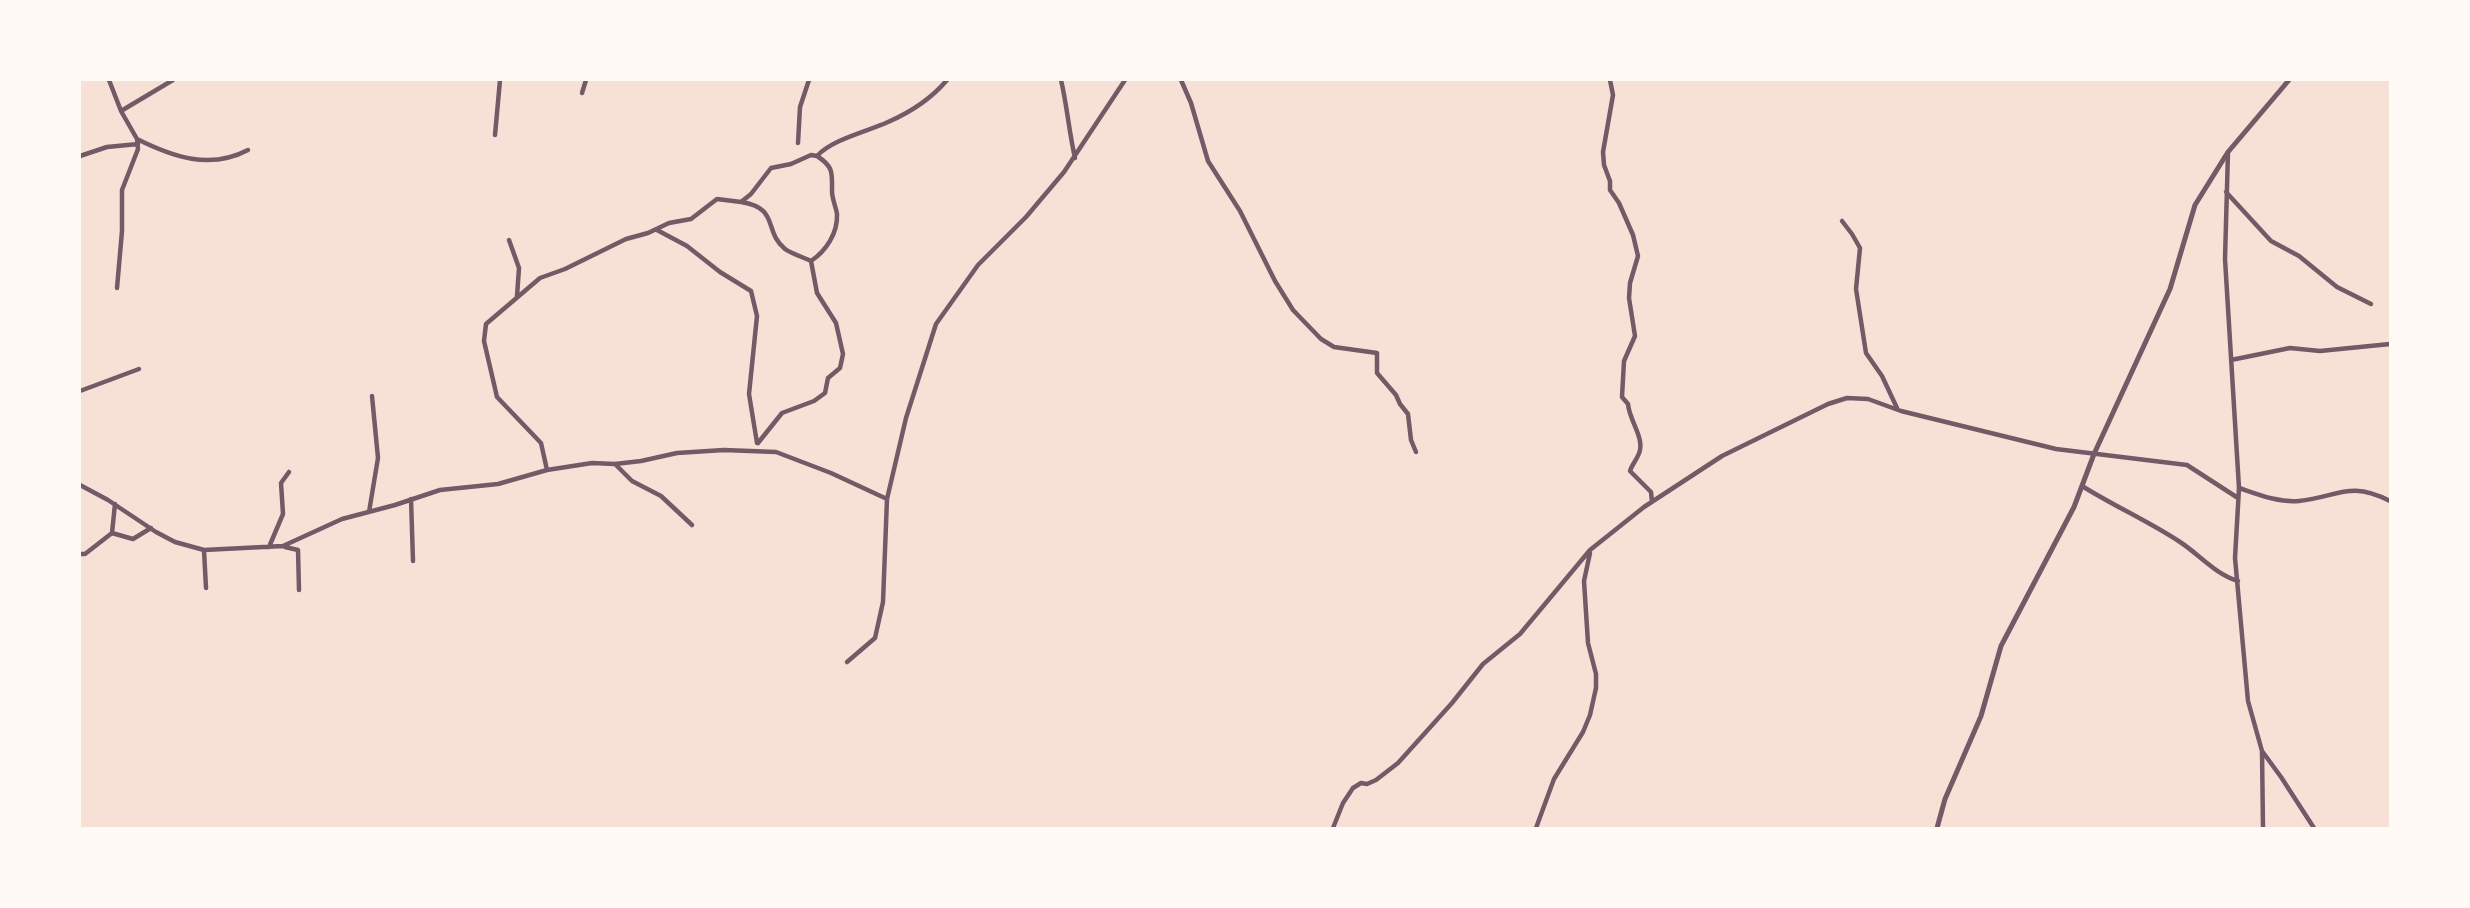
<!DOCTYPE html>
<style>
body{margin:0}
#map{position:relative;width:2470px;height:908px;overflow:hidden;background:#f7e1d7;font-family:Manrope,sans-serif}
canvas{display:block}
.frame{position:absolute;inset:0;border:81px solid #fffaf5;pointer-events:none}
</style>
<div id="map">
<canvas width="2470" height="908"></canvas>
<div class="frame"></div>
</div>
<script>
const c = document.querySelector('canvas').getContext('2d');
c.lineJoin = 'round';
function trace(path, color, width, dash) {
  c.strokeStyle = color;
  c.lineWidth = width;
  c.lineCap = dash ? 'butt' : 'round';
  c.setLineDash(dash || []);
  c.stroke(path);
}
trace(new Path2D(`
 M 109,80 L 121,111 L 137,139 L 138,149 L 122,190 L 122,231 L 117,288
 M 1061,80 C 1067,105 1069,132 1075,158
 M 1181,80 L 1191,103 L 1208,161 L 1240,211 L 1275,281 L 1293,310 L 1321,339 L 1334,347 L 1377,353 L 1377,373 L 1396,395 L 1400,404 L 1408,414 L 1411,440 L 1416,452
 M 1610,80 L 1613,95 L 1603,152 L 1604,165 L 1610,181 L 1610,190 L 1619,203 L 1633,235 L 1638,256 L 1630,283 L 1629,298 L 1635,336 L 1624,361 L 1622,397 L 1628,404 C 1629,419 1643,436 1640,450 C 1639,457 1632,464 1630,471 L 1651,492 L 1652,502
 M 582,93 L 586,80
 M 121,111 L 173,80
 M 495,135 L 500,80
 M 137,139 C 173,157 210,170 248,150
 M 798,143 L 800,107 L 809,80
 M 2228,152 L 2225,259 L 2239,488 L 2235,558 L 2248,701 L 2262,751 L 2263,828
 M 80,156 L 107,147 L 138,144
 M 2226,192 L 2271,241 L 2299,256 L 2337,287 L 2371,304
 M 741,202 C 780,208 763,231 785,249 C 790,253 805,258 811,261
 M 1842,221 L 1852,234 L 1860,248 L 1856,289 L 1866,353 L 1882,376 L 1897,408
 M 657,230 L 687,246 L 720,272 L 751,291 L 757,316 L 749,394 L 757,443
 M 509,240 L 519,268 L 517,296
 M 2231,360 L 2290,348 L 2320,351 L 2390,344
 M 80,391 L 139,369
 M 758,443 L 782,413 L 814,401 L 825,393 L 828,378 L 840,368 L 843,354 L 836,323 L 817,293 L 811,261 C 826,251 838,233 837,214 C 836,207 832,199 832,191 C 832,173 834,167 817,156
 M 615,464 L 632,481 L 661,496 L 692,525
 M 547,470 L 541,443 L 497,397 L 484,341 L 486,324 L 540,278 L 565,269 L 626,239 L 648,233 L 669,223 L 691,219 L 717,199 L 741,202 L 751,194 L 771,168 L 791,164 L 811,155 L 817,156 C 833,139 866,132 888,122 C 911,112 931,99 947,80
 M 80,485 L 108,500 L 156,532 L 175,542 L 204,550 L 283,546 L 342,519 L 395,505 L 440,490 L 498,484 L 547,470 L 592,463 L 615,464 L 641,461 L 677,453 L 724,450 L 776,452 L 831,473 L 887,499 L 906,418 L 936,324 L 978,265 L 1026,217 L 1064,172 L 1125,80
 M 2082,486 C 2114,506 2148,521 2180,542 C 2200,555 2215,574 2238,581
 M 2239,488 C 2257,494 2279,503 2299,501 C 2338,497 2349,480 2390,501
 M 411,499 L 413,561
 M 369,512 L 378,458 L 372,396
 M 112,533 L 133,539 L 151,528
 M 269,547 L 283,514 L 281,483 L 289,472
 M 285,547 L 298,550 L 299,590
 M 204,550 L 206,588
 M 80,554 L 85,554 L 112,533 L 115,504
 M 847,662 L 875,638 L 883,602 L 887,499
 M 2262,751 L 2281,777 L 2314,828
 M 1333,828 L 1343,803 L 1353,788 L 1361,783 L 1367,784 L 1376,780 L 1398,763 L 1452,703 L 1483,664 L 1520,634 L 1590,550 L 1644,507 L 1722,456 L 1828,404 L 1847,398 L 1868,399 L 1901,411 L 2056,449 L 2187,465 L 2238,498
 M 1536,828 L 1554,779 L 1583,732 L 1590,715 L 1596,688 L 1596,674 L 1588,643 L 1584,581 L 1590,553`), '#755966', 4.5);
trace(new Path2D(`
 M 1937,828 L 1945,799 L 1981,716 L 2001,646 L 2074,507 L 2094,454 L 2170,289 L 2195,205 L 2228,152 L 2289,80`), '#755966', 5);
</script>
